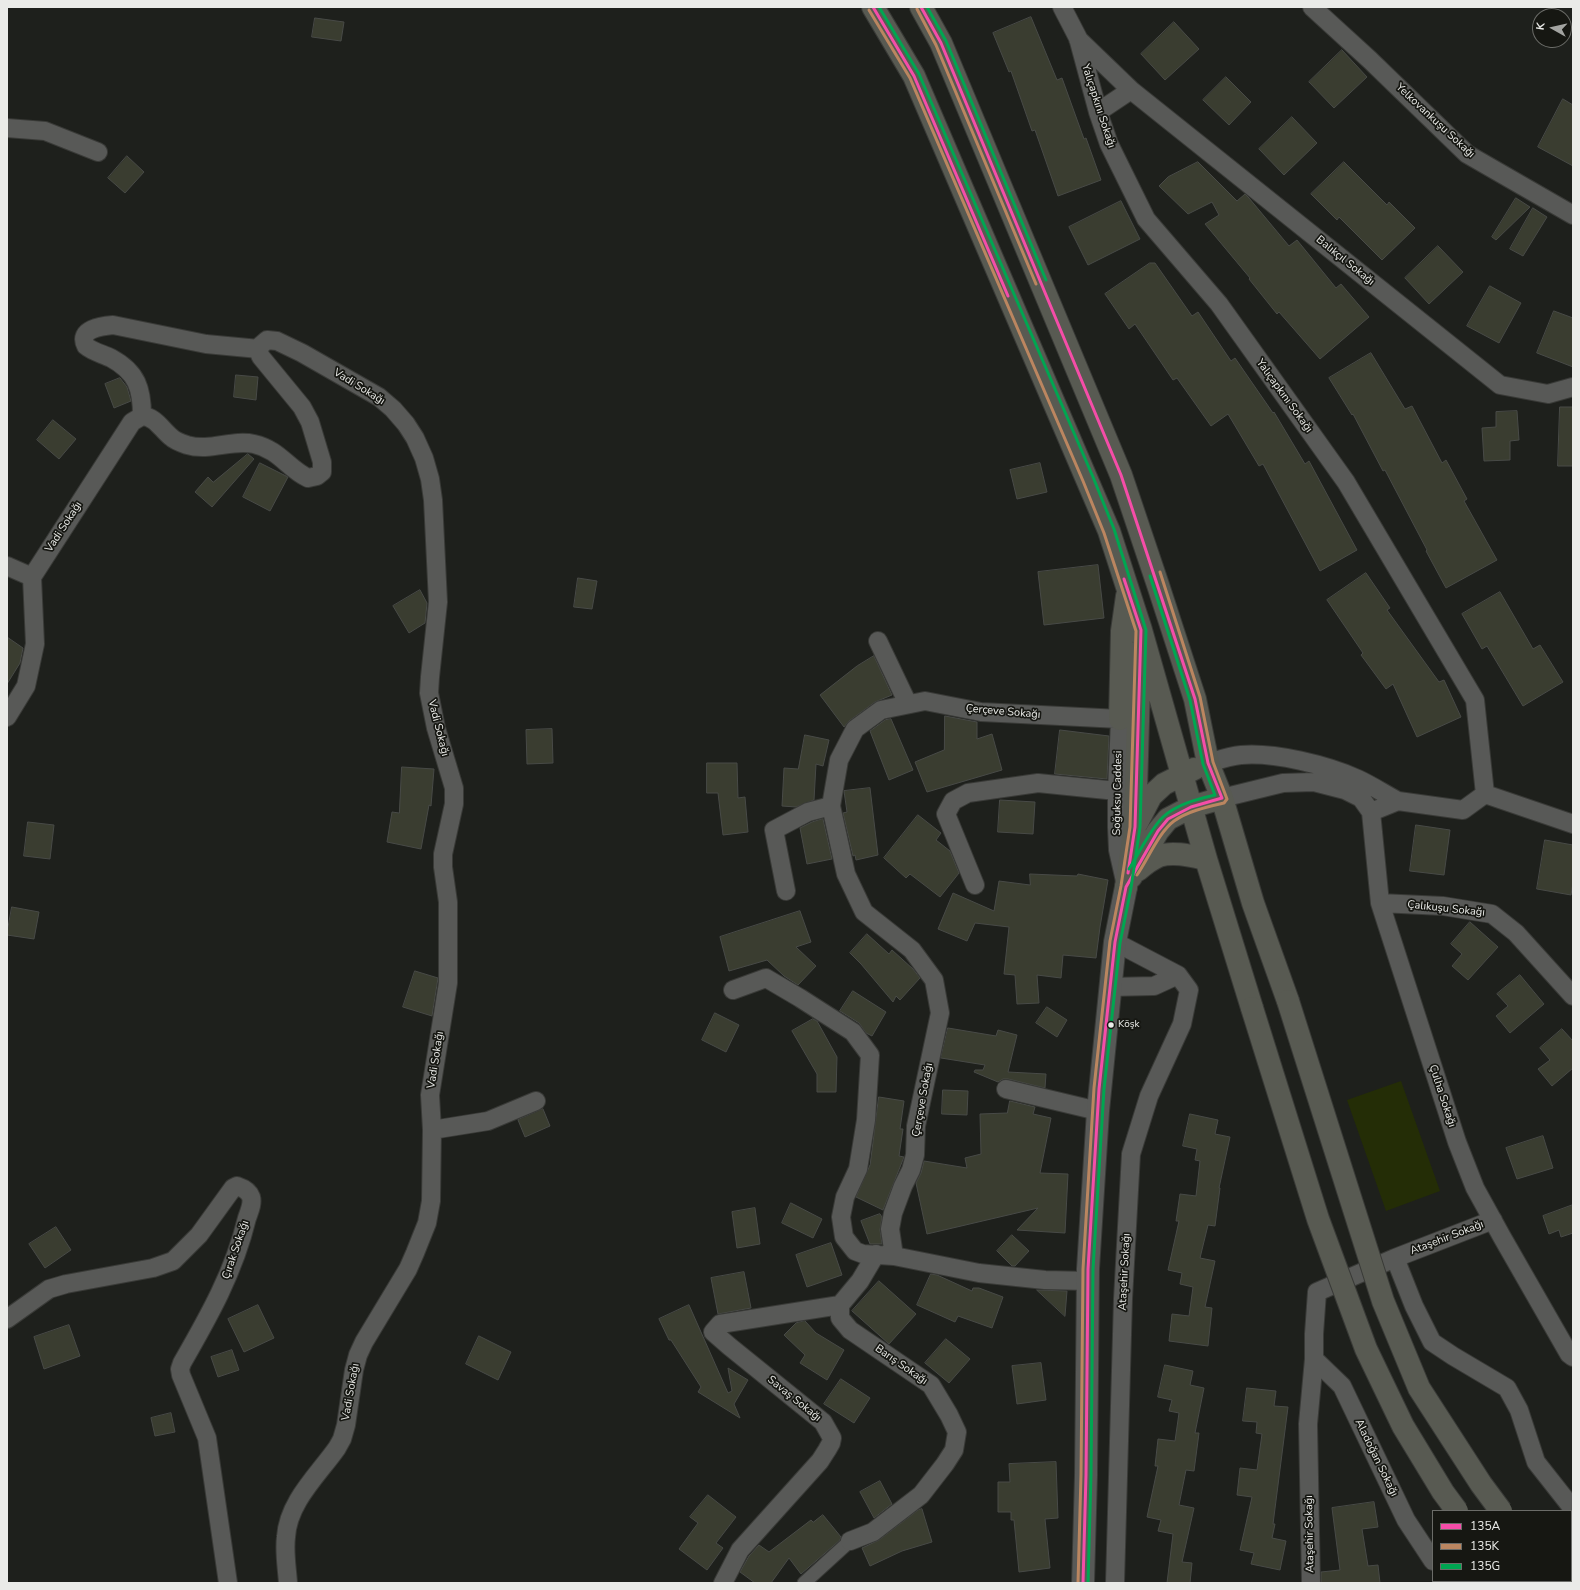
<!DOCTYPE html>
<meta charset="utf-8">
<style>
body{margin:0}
#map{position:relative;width:1580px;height:1590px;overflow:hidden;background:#1e201c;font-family:"Nunito Sans",sans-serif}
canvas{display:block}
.frame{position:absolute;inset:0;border:8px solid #eaebe8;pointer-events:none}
.legend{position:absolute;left:1432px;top:1510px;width:140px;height:72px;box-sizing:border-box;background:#161712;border:1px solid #6b6c68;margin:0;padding:5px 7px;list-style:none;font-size:12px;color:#eaebe8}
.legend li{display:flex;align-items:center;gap:8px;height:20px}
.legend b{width:20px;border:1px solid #6b6c68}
.north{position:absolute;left:1532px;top:8px;width:40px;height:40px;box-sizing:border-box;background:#161712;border:1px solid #6b6c68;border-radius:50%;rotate:278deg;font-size:11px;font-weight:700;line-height:16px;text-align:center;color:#eaebe8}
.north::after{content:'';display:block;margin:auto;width:14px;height:18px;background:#a3a4a1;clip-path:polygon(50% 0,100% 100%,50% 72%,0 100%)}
</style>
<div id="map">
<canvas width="1580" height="1590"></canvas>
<div class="frame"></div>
<ul class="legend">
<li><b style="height:5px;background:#f54da8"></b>135A</li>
<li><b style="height:5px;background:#bb8660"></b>135K</li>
<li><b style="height:5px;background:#00a651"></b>135G</li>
</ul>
<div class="north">K</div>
</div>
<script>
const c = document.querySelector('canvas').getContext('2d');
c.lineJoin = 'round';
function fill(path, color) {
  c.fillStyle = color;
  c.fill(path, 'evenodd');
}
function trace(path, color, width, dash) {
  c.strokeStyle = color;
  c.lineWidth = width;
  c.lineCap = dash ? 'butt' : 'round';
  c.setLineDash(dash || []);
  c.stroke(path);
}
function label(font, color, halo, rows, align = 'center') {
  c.font = font + ' "Nunito Sans",sans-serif';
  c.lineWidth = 3.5;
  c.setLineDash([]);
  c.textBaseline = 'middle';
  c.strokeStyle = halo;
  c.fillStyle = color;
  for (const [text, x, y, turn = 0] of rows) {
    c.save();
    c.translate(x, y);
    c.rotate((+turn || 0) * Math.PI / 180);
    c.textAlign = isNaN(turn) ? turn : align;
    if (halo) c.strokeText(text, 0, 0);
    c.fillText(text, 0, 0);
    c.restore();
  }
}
fill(new Path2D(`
 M 1401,1081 L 1440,1191 L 1386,1211 L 1347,1100 Z`), '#242d06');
const building = new Path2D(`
 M 1031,17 L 1057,80 L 1062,78 L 1084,139 L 1086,138 L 1101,180 L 1058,196 L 1035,130 L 1032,131 L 1011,71 L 1009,72 L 993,33 Z
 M 315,18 L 344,22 L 341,41 L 312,37 Z
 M 1174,22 L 1199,49 L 1165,80 L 1141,54 Z
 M 1342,50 L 1367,77 L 1334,108 L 1309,82 Z
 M 1226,77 L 1251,102 L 1229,125 L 1203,100 Z
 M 1563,99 L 1573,105 L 1573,166 L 1538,147 Z
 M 1292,117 L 1317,143 L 1284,175 L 1259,149 Z
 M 127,156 L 144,172 L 125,193 L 108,178 Z
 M 1198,162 L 1237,201 L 1245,194 L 1249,198 L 1289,246 L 1297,240 L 1336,288 L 1341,284 L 1369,317 L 1320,359 L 1279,312 L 1277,314 L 1249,279 L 1250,278 L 1205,224 L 1219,215 L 1212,202 L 1188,214 L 1159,186 L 1168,177 Z
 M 1344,162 L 1387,205 L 1389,202 L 1415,228 L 1382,260 L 1339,217 L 1337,220 L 1311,194 Z
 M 1516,198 L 1530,207 L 1496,240 L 1492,237 Z
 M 1121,201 L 1140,239 L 1088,265 L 1069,227 Z
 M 1533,208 L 1547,217 L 1523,256 L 1510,249 Z
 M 1438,246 L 1463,272 L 1429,304 L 1405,278 Z
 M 1150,263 L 1155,263 L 1192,316 L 1198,312 L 1231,361 L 1235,358 L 1273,413 L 1274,412 L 1305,464 L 1309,461 L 1357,550 L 1320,571 L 1263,464 L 1259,466 L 1228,414 L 1211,426 L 1177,378 L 1173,380 L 1135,324 L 1129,329 L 1105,294 Z
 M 1490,286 L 1521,303 L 1499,343 L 1467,326 Z
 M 1554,311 L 1573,318 L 1573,367 L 1537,353 Z
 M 1371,353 L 1405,409 L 1412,406 L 1442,463 L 1446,460 L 1467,499 L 1464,501 L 1497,560 L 1446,588 L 1426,551 L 1427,550 L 1385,470 L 1383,471 L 1353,414 L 1352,415 L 1329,378 Z
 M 236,375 L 258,377 L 256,400 L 234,397 Z
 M 120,378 L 127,387 L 131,401 L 114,408 L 105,384 Z
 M 1560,407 L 1573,407 L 1573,466 L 1558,466 Z
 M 1517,411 L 1519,440 L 1510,441 L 1510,460 L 1484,461 L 1482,428 L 1496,427 L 1496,412 Z
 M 53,420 L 76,439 L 59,459 L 37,440 Z
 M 248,454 L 254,459 L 212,507 L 195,492 L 208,477 L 213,482 Z
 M 260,463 L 288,477 L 270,511 L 243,497 Z
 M 1040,463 L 1047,492 L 1017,499 L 1010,470 Z
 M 1098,565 L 1104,618 L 1044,625 L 1038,572 Z
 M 1366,573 L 1390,608 L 1387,610 L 1439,682 L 1444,680 L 1461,717 L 1417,737 L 1393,684 L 1386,689 L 1361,655 L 1363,653 L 1327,600 Z
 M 578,578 L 597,581 L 592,609 L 574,607 Z
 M 420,590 L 427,603 L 425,623 L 409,633 L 393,606 Z
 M 1500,592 L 1533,649 L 1540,645 L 1563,682 L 1523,706 L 1487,646 L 1482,649 L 1462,614 Z
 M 7,637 L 23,648 L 20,663 L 7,684 Z
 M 874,656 L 892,695 L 875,702 L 849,721 L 844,727 L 820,695 L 857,666 Z
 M 945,716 L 977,722 L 977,739 L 992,734 L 1002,770 L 927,792 L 915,762 L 944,750 Z
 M 891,719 L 913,770 L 889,780 L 870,731 L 885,720 Z
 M 552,729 L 553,763 L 527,764 L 526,730 Z
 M 1060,730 L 1109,736 L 1107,779 L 1055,774 Z
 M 805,735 L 829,740 L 823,766 L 816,764 L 814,800 L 796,807 L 782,806 L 784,768 L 798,769 Z
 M 707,763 L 737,763 L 738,798 L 745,797 L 748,832 L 723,835 L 718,793 L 707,793 Z
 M 402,767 L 434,769 L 431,806 L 429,805 L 421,849 L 387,842 L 392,812 L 399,813 Z
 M 870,788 L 878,855 L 856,860 L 855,855 L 853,856 L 843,813 L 847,812 L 844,791 Z
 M 1000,800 L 1035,802 L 1033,834 L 998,832 Z
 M 918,815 L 941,833 L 936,840 L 950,851 L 959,873 L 940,897 L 910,874 L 906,878 L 884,858 Z
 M 823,819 L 832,859 L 807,864 L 800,828 L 812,822 Z
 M 28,822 L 54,825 L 50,859 L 24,856 Z
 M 1416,825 L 1450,830 L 1444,875 L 1410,871 Z
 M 1545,840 L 1573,845 L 1573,883 L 1571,895 L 1537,889 Z
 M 1030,874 L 1077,876 L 1078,874 L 1108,880 L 1100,927 L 1096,958 L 1063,955 L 1061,978 L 1037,975 L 1039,1003 L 1017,1004 L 1015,975 L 1004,974 L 1009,927 L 975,923 L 967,941 L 938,929 L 953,893 L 994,911 L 999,881 L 1030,885 Z
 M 12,907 L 39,912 L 34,939 L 7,935 Z
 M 800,911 L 811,942 L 796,947 L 816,966 L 798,985 L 784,976 L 767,960 L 729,971 L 720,937 Z
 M 1470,922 L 1498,947 L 1468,980 L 1452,966 L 1462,954 L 1451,944 Z
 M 867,934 L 889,954 L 892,950 L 913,969 L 920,978 L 900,1000 L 896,996 L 893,1002 L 861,964 L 850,953 Z
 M 415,971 L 438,978 L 432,1016 L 403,1007 Z
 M 1520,975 L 1544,1004 L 1510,1033 L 1496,1016 L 1508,1006 L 1497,994 Z
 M 853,991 L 886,1012 L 872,1036 L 866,1033 L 859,1023 L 840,1011 Z
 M 1047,1007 L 1067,1020 L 1057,1037 L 1036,1023 Z
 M 715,1013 L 739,1025 L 726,1052 L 702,1040 Z
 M 813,1019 L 817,1021 L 837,1057 L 836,1092 L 817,1092 L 817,1074 L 792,1031 Z
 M 948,1028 L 996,1036 L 998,1030 L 1017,1035 L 1008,1072 L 1046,1074 L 1045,1088 L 1008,1079 L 1003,1079 L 998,1082 L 974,1072 L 975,1070 L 983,1070 L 985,1065 L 941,1058 Z
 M 1562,1029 L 1573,1041 L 1573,1068 L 1552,1086 L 1538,1069 L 1550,1060 L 1540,1048 Z
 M 943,1090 L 968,1091 L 967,1115 L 942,1114 Z
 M 879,1097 L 904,1101 L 900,1129 L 903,1129 L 899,1156 L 904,1157 L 883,1210 L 856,1197 L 870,1165 Z
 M 1010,1101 L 1035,1107 L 1033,1114 L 1051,1118 L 1040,1173 L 1068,1174 L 1065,1233 L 1017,1230 L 1038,1208 L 927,1234 L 916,1183 L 921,1173 L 924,1161 L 967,1168 L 965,1158 L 981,1154 L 980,1114 L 1007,1113 Z
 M 543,1109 L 550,1126 L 525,1137 L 518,1120 Z
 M 1190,1114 L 1218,1120 L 1215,1134 L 1230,1137 L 1219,1188 L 1220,1188 L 1215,1226 L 1208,1225 L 1200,1258 L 1215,1261 L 1205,1307 L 1212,1308 L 1208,1346 L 1169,1341 L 1172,1314 L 1189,1316 L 1193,1287 L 1180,1284 L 1182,1273 L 1168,1270 L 1179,1221 L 1176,1221 L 1180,1194 L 1196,1196 L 1200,1161 L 1195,1160 L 1197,1149 L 1183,1146 Z
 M 1543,1136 L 1553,1168 L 1517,1179 L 1506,1148 Z
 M 791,1203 L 822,1219 L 813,1238 L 782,1223 Z
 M 1573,1205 L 1573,1233 L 1561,1237 L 1559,1230 L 1549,1234 L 1543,1216 Z
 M 755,1208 L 760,1244 L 737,1248 L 732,1212 Z
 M 880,1214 L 882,1217 L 880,1230 L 882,1244 L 870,1244 L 861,1221 Z
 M 56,1227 L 71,1250 L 45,1268 L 29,1244 Z
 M 1012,1235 L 1029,1251 L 1015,1266 L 1012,1266 L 997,1251 Z
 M 831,1243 L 842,1275 L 807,1287 L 796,1255 Z
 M 744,1272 L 751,1308 L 718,1314 L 711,1278 Z
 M 931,1274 L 937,1275 L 972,1291 L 973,1288 L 979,1288 L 1003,1297 L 992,1328 L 958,1316 L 955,1322 L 917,1305 Z
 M 879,1281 L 916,1314 L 889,1344 L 852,1311 Z
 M 1037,1290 L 1067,1291 L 1065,1316 Z
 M 258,1305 L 274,1338 L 244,1352 L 228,1319 Z
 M 689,1305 L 728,1393 L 732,1391 L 728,1368 L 748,1380 L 734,1404 L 740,1418 L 698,1392 L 701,1387 L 671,1340 L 669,1340 L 659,1319 Z
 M 805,1321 L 816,1333 L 844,1350 L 827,1380 L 800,1363 L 805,1355 L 784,1335 L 796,1323 Z
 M 69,1325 L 80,1356 L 44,1369 L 34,1337 Z
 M 479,1336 L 511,1352 L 498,1380 L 466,1364 Z
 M 946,1339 L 970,1359 L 949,1383 L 925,1363 Z
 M 232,1350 L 239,1370 L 218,1377 L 211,1357 Z
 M 1041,1363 L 1046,1400 L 1017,1404 L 1012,1366 Z
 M 1165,1365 L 1193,1371 L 1190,1385 L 1204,1388 L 1195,1433 L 1199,1433 L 1194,1471 L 1186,1470 L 1179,1505 L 1194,1508 L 1182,1562 L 1192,1563 L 1190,1583 L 1167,1583 L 1173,1534 L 1158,1531 L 1161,1520 L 1147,1517 L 1158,1466 L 1155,1466 L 1158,1439 L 1175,1441 L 1179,1413 L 1169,1411 L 1172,1400 L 1158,1397 Z
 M 841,1379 L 870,1398 L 854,1423 L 824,1404 Z
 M 1247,1388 L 1276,1391 L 1274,1406 L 1288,1407 L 1273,1524 L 1275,1524 L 1272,1538 L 1286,1541 L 1280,1570 L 1251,1564 L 1254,1553 L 1240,1550 L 1252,1497 L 1237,1495 L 1240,1468 L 1257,1470 L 1262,1434 L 1256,1433 L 1257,1422 L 1243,1421 Z
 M 171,1413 L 175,1432 L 155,1436 L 151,1418 Z
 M 1056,1462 L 1058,1518 L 1045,1519 L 1050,1568 L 1019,1572 L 1014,1520 L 1011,1520 L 1011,1512 L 998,1512 L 998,1482 L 1010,1482 L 1009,1464 Z
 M 880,1481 L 892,1504 L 874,1518 L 860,1492 Z
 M 708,1495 L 736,1517 L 716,1543 L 723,1548 L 707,1570 L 679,1549 L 698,1523 L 690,1517 Z
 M 1374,1502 L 1378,1527 L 1362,1529 L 1368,1566 L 1378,1565 L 1380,1583 L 1321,1583 L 1321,1572 L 1340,1570 L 1332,1508 Z
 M 922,1509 L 932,1542 L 902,1551 L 870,1566 L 862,1548 L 879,1540 L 918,1510 Z
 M 823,1515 L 841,1537 L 840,1540 L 801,1574 L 789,1558 L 771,1583 L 755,1583 L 740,1572 L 749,1556 L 759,1545 L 769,1552 L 811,1520 L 813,1522 Z`);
fill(building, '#3a3d30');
trace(building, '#484a47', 1);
const pedestrian = new Path2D(`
 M 804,1583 L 850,1541`);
const minor = new Path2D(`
 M 1062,7 L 1078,38 L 1098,112 L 1109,144 L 1146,219 L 1219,304 L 1346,482 L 1475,700 L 1485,794
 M 1312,7 L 1370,60 L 1467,154 L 1573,215
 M 1078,39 L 1131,90 L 1500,385 L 1548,394 L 1573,387
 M 1098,112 L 1131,90
 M 7,128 L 45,131 L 98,152
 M 142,416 C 142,389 137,372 111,358 C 103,354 93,352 86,346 C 77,329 102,326 113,325 L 206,344 L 259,349
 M 7,566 L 32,577
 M 32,577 L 132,422 L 142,416 C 156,417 161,429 171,437 C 175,441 181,443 187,445 C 210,452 232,439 254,444 C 280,450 287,468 308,478 L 317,476 L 322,472 L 322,462 L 310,422 L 302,407 L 261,357 L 259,353 L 260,346 L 267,340 L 277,341 L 302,353 L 379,397 L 393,409 L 406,424 L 415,438 L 424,458 L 430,479 L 433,500 L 438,602 L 430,677 L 429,693 L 436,728 L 454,788 L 454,804 L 443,854 L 443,867 L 448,902 L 448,983 L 430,1095 L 432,1130 L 431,1201 L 427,1223 L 415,1253 L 408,1269 L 364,1342 L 358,1355 L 354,1370 L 346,1425 L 342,1439 L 337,1448 C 318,1475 288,1502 286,1537 C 284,1552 287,1568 288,1583
 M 878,641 L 908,704
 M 7,717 L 26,686 L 35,644 L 32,577
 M 1208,763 C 1218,760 1230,756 1241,755 C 1274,752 1327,765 1358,779 C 1371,785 1385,794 1398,801
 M 1222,798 L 1283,783 L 1314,782 L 1345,790 L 1361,798 L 1371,812
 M 1371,812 L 1380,903 L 1457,1142 L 1475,1188 L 1502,1237 L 1569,1354 L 1573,1357
 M 1371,812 L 1398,801 L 1463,810 L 1485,794 L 1573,824
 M 975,885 L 946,814 L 953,801 L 968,793 L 1038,783 L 1117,791
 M 786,891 L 774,830 L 808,812 L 831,806
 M 1380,903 L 1443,906 L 1492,914 L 1516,933 L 1573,996
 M 1110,987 L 1154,986 L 1178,975
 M 733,990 L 766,978 L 800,998 L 853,1032 L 870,1055 L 866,1120 L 858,1169 L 845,1197 L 841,1217 L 844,1237 L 855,1251 L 863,1254 L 894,1256
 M 1006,1089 L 1098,1111
 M 432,1130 L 488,1121 L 536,1101
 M 1395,1258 L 1414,1306 L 1432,1342 L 1453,1356 L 1507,1388 L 1519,1410 L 1536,1462 L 1573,1509
 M 1088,1281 L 1045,1280 L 979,1273 L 894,1256 L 890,1229 L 893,1213 L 903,1186 L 911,1170 L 915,1155 L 916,1126 L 940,1013 L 934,980 L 912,950 L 864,912 L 846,874 L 831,806 L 839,760 L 855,729 L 881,710 L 925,701 L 981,712 L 1120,719 L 1117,791 L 1117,827 L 1118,850 L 1125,881
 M 7,1319 L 49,1289 L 66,1284 L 153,1268 L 173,1261 L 199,1235 L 233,1188 L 237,1186 C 243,1188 249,1191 251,1197 C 253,1204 249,1212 247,1218 C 234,1272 209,1316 182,1363 L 180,1369 L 181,1375 L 207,1438 L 228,1583
 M 1314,1359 L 1342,1386 L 1406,1520 L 1433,1561
 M 850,1541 L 873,1532 L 921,1495 L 945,1464 L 954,1450 L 957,1432 L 949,1415 L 931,1385 L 850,1330 L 840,1318 L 840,1305 L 860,1281 L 876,1254
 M 1446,1581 L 1447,1583
 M 723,1583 L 740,1550 L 820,1461 L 827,1450 L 831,1443 L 832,1438 L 823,1422 L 729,1346 L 713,1332 L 720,1324 L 840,1305
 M 1115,1583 L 1123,1299 L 1131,1154 L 1149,1096 L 1182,1024 L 1189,990 L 1178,975 L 1115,942
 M 1311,1583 L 1308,1424 L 1314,1359 L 1314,1334 L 1317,1292 L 1395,1258 L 1493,1220`);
const secondary = new Path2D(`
 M 1083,1583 L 1086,1475 L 1088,1269 L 1098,1111 L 1115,942 L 1126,887`);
const trunk = new Path2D(`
 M 873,7 L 914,76 L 1109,531 L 1141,630 L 1206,859 L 1252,1008
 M 921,7 L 941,43 L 1121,475 L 1158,585 L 1195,699 L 1208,763 L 1222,798 L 1253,903 L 1288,1001
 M 1120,719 L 1122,631 L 1127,596
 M 1137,823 L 1151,796 L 1164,784 L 1194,769
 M 1138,870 C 1144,865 1152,859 1159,856 C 1173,851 1192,856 1206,859
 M 1131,877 L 1158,831 L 1168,819 L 1191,807 L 1222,798
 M 1126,887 L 1135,827 L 1140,651
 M 1511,1581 L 1512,1583
 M 1556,1581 L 1558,1583`);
trace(pedestrian, '#393a37', 15);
trace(minor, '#393a37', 20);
trace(secondary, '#393a37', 24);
trace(trunk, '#393a37', 24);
trace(pedestrian, '#585957', 13);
trace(minor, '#585957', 18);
trace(secondary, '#585957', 22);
trace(trunk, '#585a52', 22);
const trunkBridge = new Path2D(`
 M 1288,1001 L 1383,1301 L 1419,1388 L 1481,1484 L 1501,1511
 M 1252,1008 L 1318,1219 L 1366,1349 L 1403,1426 L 1443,1492 L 1457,1511`);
trace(trunkBridge, '#393a37', 24, []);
trace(trunkBridge, '#585a52', 22);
trace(new Path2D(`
 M 873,7 L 914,76 L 1008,296
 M 921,7 L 941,43 L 1121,475 L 1195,699 L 1208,763 L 1222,798 L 1191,807 L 1168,819 L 1158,831 L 1126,887 L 1115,942 L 1099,1089 L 1088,1269 L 1086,1475 L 1083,1583
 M 1124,579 L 1141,630 L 1135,827 L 1128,873`), '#f54da8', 3);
trace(new Path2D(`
 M 917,9 L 936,45 L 1036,284
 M 869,10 L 910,78 L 1083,481 L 1104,533 L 1136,631 L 1130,827 L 1121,886 L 1110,941 L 1094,1088 L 1083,1269 L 1081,1475 L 1078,1583
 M 1137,875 C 1148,859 1159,832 1174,821 C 1188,811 1207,807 1224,803 L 1227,799 L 1213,762 L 1200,697 L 1160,572`), '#bb8660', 3);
trace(new Path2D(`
 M 879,7 L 919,74 L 1093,477 L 1114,529 L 1146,630 L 1140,827 L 1131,888 L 1120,943 L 1104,1089 L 1093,1269 L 1091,1475 L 1088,1583
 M 927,7 L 946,41 L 1046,280
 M 1129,869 C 1140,852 1149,831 1163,817 C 1177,804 1198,799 1215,795 L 1203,764 L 1190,700 L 1150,576`), '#00a651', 3);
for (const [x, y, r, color] of [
 [1111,1025,3.5,"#eaebe8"]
]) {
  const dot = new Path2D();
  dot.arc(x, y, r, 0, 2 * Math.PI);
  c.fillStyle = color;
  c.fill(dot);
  trace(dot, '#161712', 1.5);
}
label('10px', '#eaebe8', '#161712', [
 ["Köşk",1118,1025]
], 'left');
label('11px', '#eaebe8', '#161712', [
 ["Yalıçapkını Sokağı",1098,106,72],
 ["Yelkovankuşu Sokağı",1435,121,43],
 ["Balıkçıl Sokağı",1345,261,39],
 ["Vadi Sokağı",359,387,32],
 ["Yalıçapkını Sokağı",1284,396,54],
 ["Vadi Sokağı",64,527,-57],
 ["Çerçeve Sokağı",1003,712,5],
 ["Vadi Sokağı",438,728,76],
 ["Soğuksu Caddesi",1118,793,-89],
 ["Çalıkuşu Sokağı",1446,909,6],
 ["Vadi Sokağı",436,1060,-81],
 ["Çulha Sokağı",1442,1096,72],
 ["Çerçeve Sokağı",923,1100,-80],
 ["Ataşehir Sokağı",1447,1238,-21],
 ["Çırak Sokağı",236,1250,-71],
 ["Ataşehir Sokağı",1125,1272,-87],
 ["Barış Sokağı",901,1365,35],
 ["Vadi Sokağı",351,1392,-80],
 ["Savaş Sokağı",794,1399,39],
 ["Aladoğan Sokağı",1376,1458,64],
 ["Ataşehir Sokağı",1310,1534,-91]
]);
</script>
